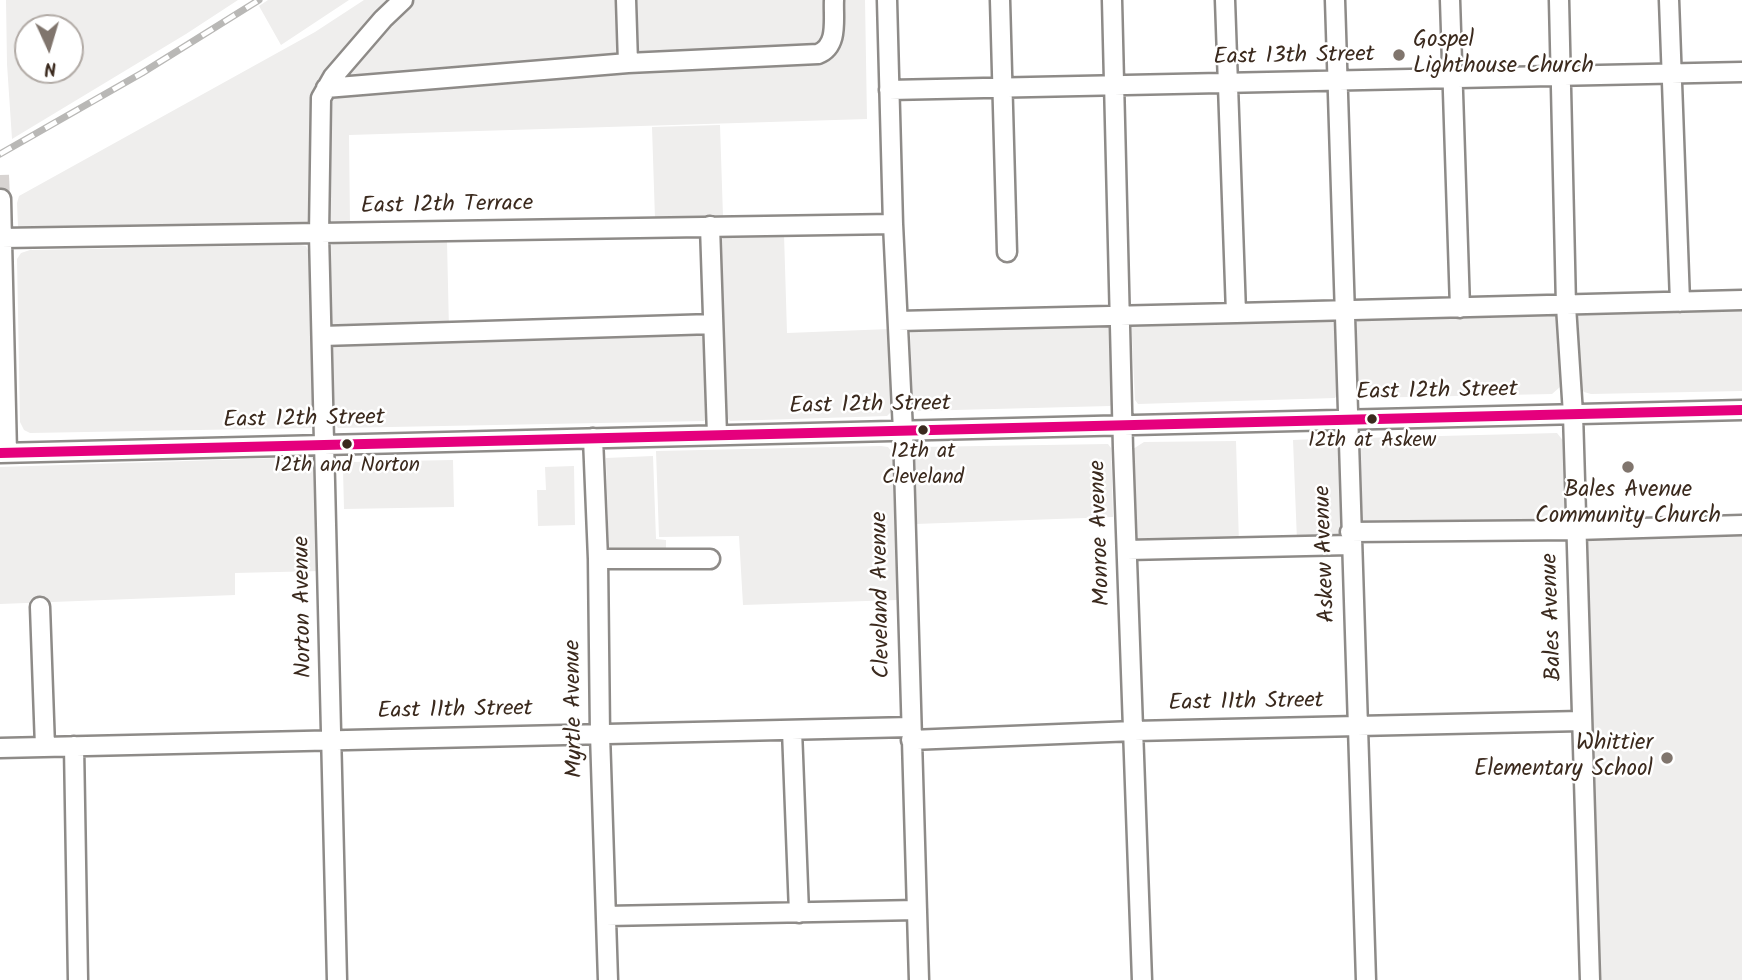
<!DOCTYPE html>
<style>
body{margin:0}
#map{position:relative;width:1742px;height:980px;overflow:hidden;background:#fff;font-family:Kalam,sans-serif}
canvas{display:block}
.north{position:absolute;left:14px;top:14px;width:70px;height:70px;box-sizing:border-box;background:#fff;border:2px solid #b1aaa5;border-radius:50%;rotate:176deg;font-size:19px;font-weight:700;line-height:28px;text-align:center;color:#3b2a1e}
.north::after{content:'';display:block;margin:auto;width:24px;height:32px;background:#80756d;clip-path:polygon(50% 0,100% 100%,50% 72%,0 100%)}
</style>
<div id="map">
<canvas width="1742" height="980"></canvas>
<div class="north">N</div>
</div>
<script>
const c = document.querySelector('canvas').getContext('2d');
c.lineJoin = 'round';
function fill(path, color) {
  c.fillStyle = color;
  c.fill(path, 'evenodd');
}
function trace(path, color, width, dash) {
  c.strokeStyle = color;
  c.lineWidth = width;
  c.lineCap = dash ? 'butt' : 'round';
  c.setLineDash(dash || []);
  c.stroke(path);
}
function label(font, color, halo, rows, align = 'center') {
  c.font = font + ' Kalam,sans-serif';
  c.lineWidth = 5;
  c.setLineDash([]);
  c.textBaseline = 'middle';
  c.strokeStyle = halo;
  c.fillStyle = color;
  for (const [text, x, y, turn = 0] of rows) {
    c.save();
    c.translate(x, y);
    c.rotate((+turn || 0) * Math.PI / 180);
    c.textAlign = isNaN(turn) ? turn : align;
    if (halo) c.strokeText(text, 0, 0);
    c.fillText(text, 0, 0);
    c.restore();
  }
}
fill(new Path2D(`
 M 6,0 L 238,0 L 186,34 L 12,139 L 7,64 ZM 28,28 L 70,28 L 70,70 L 28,70 Z
 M 268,0 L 349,0 L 281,45 L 259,6 Z
 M 364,0 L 865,0 L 867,119 L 349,135 L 350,225 L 23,231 L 18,226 L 17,203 L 19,196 L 315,32 Z
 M 720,125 L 723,217 L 655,219 L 652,127 Z
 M 784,234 L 787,333 L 890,329 L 892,411 L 887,416 L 730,421 L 726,417 L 720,242 L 725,235 Z
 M 447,241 L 449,330 L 330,332 L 328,249 L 331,245 L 336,243 Z
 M 300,245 L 306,246 L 310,255 L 315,422 L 311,428 L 30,433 L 24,430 L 20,422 L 17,259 L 21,253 L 30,250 Z
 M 1742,304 L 1742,391 L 1591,394 L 1584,392 L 1580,387 L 1577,309 Z
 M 1558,311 L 1560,387 L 1552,394 L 1361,398 L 1358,394 L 1356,314 Z
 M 1336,314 L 1338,393 L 1335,398 L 1138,404 L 1135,400 L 1131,317 Z
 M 1113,318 L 1115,401 L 1110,406 L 916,411 L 912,406 L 910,325 Z
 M 705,329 L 707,417 L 704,421 L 338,428 L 334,422 L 332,339 Z
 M 1557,433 L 1565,443 L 1566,526 L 1363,528 L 1359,442 L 1363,438 Z
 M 1335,438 L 1339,441 L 1341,540 L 1297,541 L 1293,440 Z
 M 1236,441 L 1239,544 L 1135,547 L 1133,449 L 1144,442 Z
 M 1108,444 L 1111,448 L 1113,517 L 915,524 L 911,457 L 913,450 L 918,447 Z
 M 881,446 L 888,447 L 892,452 L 897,600 L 743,605 L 739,536 L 659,537 L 656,451 Z
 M 653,456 L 656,539 L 666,540 L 666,554 L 609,556 L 606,458 Z
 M 312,457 L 316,462 L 321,571 L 235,573 L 235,595 L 0,604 L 0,467 Z
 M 453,460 L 454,507 L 344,509 L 343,469 L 350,462 Z
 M 574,466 L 575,525 L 538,526 L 537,490 L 546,490 L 545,467 Z
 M 1742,531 L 1742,980 L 1599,980 L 1584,536 Z`), '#efeeed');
trace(new Path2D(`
 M 0,175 L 1,199`), '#d8d4d2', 18, [18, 9]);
const minor = new Path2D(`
 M 626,0 L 628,63
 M 887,0 L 893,224 L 903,431 L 919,980
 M 1000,0 L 1007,252
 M 1112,0 L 1123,448 L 1142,980
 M 1335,0 L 1366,980
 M 1450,0 L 1460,308
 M 1559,0 L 1566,306 L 1573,414 L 1590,980
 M 1669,0 L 1680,302
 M 326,88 L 628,63 L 818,54 C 839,46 833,19 834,0
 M 889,90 L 1742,72
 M 1,199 L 7,453
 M 710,226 L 717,435
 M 2,238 L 893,224
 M 1236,313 L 1742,300
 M 898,321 L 1236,313 L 1225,0
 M 322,336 L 713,324
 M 593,438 L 598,559 L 600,734 L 608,980
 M 0,453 L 1742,410
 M 1350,532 L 1576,530 L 1742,525
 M 1127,550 L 1350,545
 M 598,559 L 710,559
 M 40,607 L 45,747
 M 792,730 L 799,913
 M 911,740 L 1134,731 L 1581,721
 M 74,746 L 78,980
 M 0,748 L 911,727
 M 606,916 L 917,910
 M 337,980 L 319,234 L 321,98 L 333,77 L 383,19 L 403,0`);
trace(minor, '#8e8b88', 23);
trace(minor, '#fff', 18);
const rail = new Path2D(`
 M 0,154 L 142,73 L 259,0`);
trace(rail, '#b9b8b6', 7);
trace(rail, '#fff', 4.5, [13]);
trace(new Path2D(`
 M 0,453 L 1742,410`), '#e5007d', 10);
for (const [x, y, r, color] of [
 [1399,55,7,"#80756d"],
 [1372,419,6,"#3b2a1e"],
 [923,430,6,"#3b2a1e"],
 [347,444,6,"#3b2a1e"],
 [1628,467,7,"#80756d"],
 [1667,758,7,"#80756d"]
]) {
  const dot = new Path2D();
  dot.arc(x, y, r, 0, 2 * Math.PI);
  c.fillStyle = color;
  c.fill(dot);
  trace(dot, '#fff', 2.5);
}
label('21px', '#3b2a1e', '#fff', [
 ["12th at Askew",1372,442],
 ["12th at",923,453],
 ["Cleveland",923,479],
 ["12th and Norton",347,467]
]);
label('23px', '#3b2a1e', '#fff', [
 ["Gospel",1413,42],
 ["Lighthouse Church",1413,68],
 ["Bales Avenue",1628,492,"center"],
 ["Community Church",1628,518,"center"],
 ["Whittier",1653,745,"right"],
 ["Elementary School",1653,771,"right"]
], 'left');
label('23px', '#3b2a1e', '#fff', [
 ["East 13th Street",1294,58,-1],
 ["East 12th Terrace",447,207,-1],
 ["East 12th Street",1437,393,-1],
 ["East 12th Street",870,407,-1],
 ["East 12th Street",304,421,-1],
 ["Monroe Avenue",1102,533,-92],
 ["Askew Avenue",1327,554,-92],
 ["Cleveland Avenue",883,595,-91],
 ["Norton Avenue",305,607,-91],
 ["Bales Avenue",1554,617,-92],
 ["East 11th Street",1246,704,-1],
 ["Myrtle Avenue",576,709,-91],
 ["East 11th Street",455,712,-1]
]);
</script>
